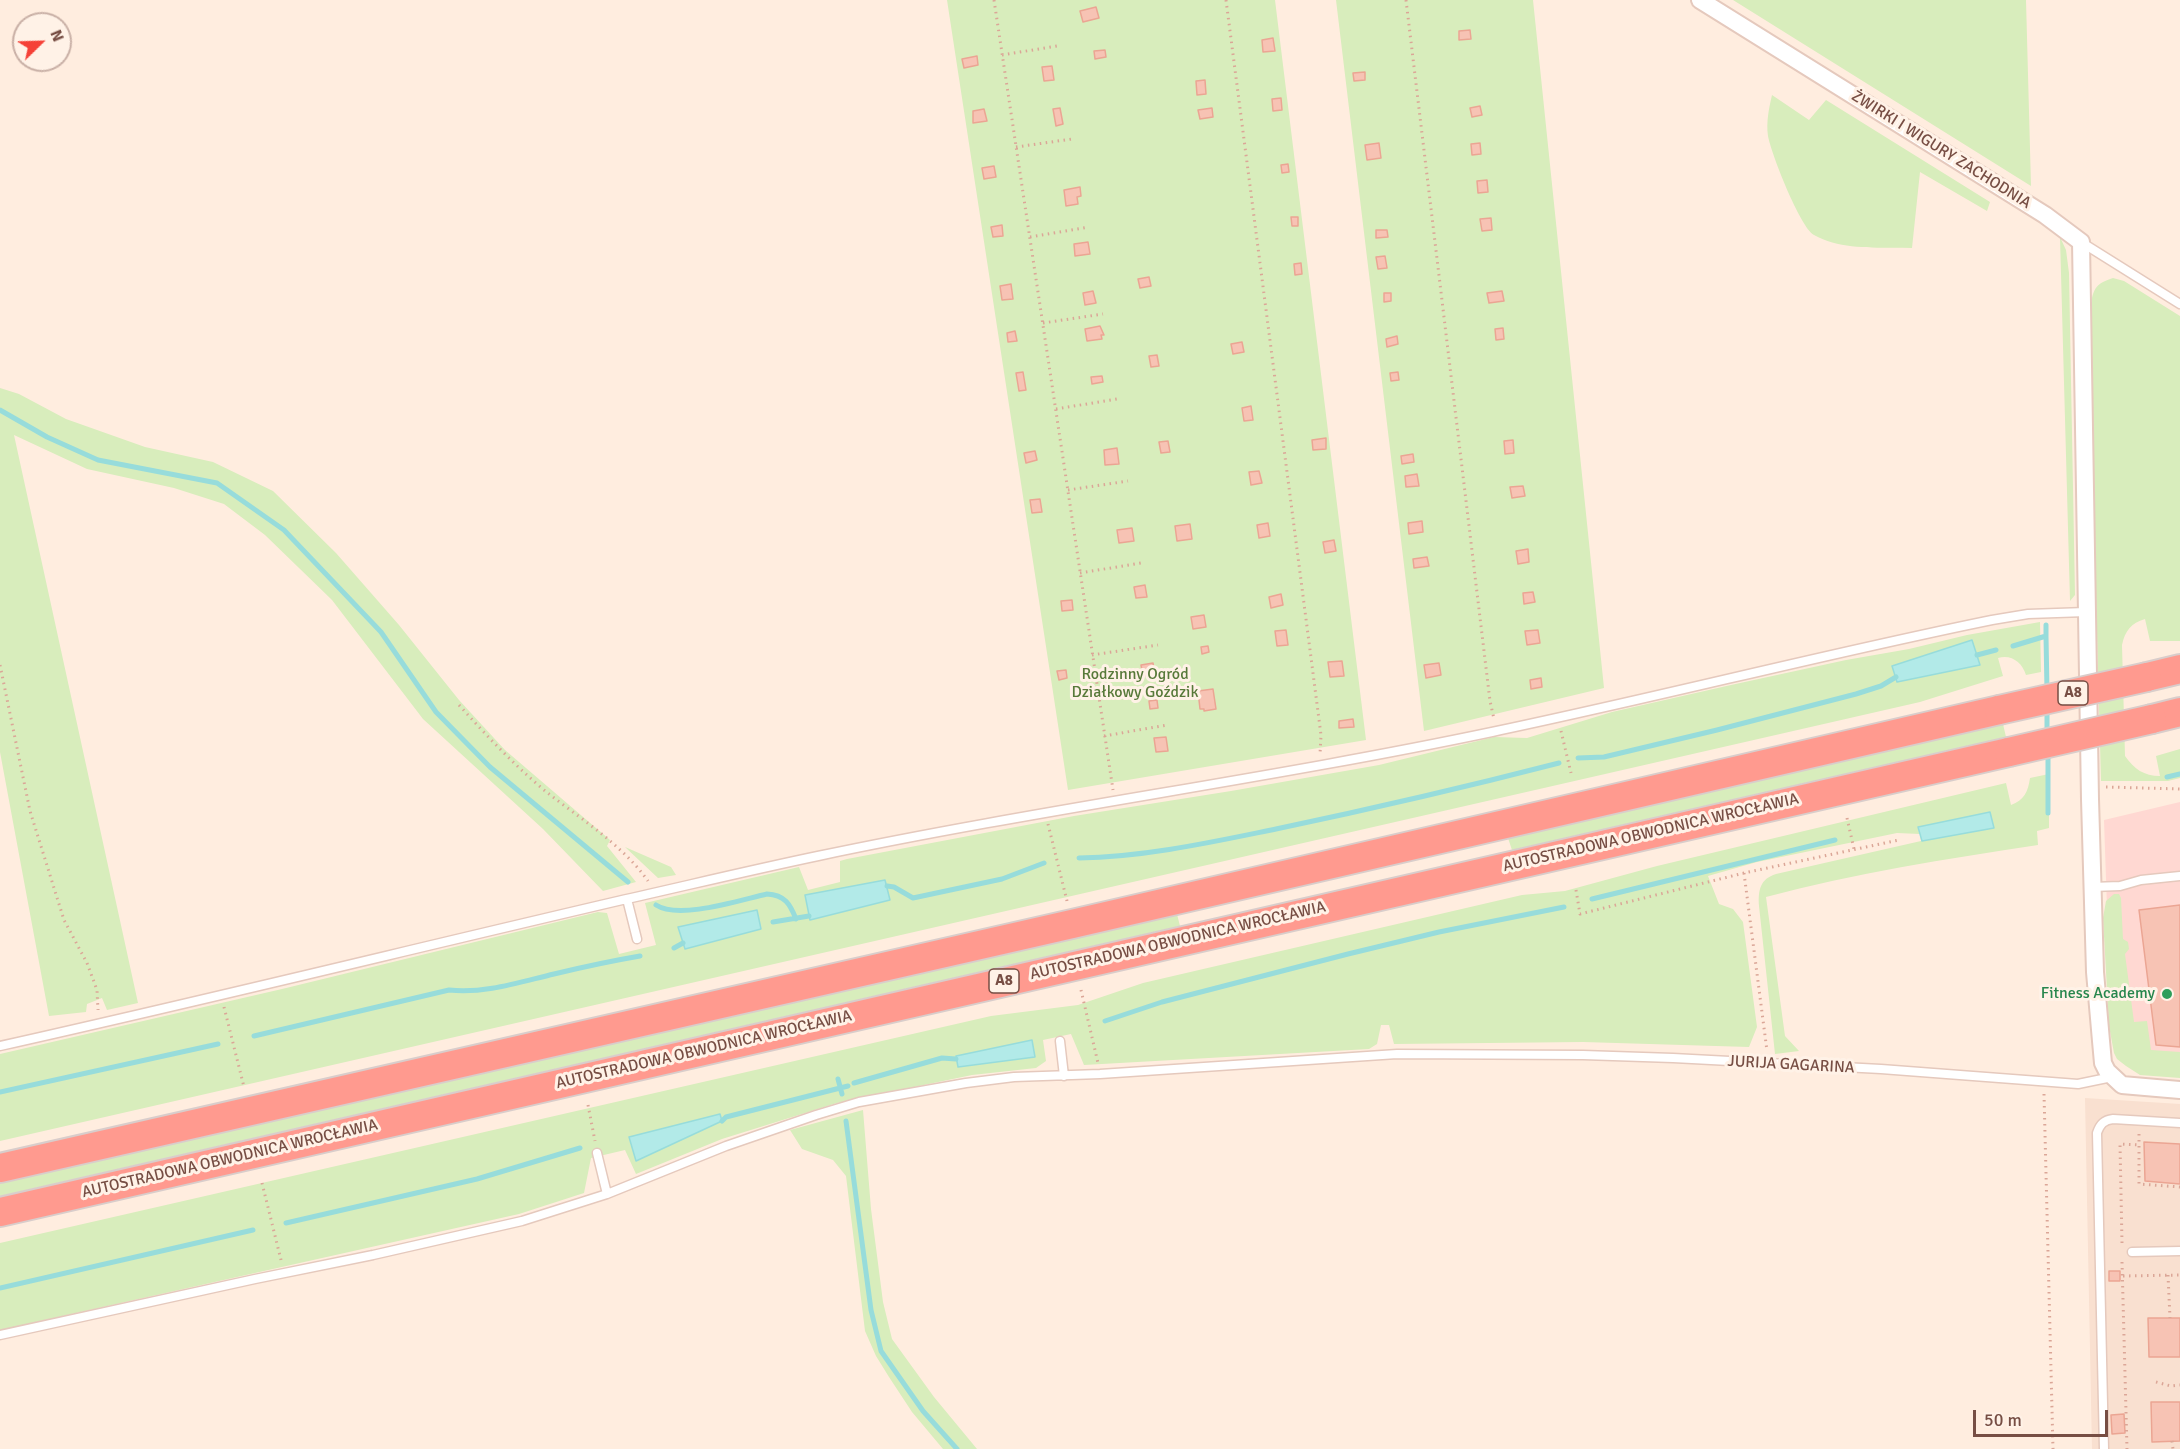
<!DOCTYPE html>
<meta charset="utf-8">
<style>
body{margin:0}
#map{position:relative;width:2180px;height:1449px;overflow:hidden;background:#ffeddf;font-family:Signika,sans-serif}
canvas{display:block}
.north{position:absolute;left:12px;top:12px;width:60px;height:60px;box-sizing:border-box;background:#fff2e7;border:2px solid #c9b0a6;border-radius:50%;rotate:67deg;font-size:16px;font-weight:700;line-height:24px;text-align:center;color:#774e44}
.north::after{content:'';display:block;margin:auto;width:21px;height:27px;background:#f54137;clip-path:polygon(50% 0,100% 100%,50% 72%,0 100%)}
.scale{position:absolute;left:1973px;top:1410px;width:135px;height:27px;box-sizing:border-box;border:3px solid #774e44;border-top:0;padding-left:8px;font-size:18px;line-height:21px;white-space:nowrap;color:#774e44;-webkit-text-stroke:4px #fff2e7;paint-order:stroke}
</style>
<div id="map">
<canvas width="2180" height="1449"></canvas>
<div class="north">N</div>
<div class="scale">50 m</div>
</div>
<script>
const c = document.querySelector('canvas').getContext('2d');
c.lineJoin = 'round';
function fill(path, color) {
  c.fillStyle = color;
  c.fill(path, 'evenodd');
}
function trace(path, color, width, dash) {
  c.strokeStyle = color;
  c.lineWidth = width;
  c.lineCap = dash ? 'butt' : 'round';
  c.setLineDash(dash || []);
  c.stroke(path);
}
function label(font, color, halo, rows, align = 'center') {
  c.font = font + ' Signika,sans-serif';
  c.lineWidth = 6;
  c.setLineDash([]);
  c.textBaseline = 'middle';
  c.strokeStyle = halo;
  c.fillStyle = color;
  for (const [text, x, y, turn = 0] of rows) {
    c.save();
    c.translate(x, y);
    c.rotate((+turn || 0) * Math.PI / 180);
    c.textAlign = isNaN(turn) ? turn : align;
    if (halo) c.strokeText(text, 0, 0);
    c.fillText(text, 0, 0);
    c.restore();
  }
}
fill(new Path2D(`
 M 2085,1098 L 2180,1104 L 2180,1449 L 2092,1449 Z`), '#f9e0d0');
fill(new Path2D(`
 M 2180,802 L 2180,1072 L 2111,1026 L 2104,820 Z`), '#ffd8d2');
fill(new Path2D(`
 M 947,0 L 1275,0 L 1366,740 L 1068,790 Z
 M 1336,0 L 1533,0 L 1604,688 L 1424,731 Z
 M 1733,0 L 2026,0 L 2031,186 Z
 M 1772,95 L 1809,120 L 1826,100 L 1990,202 L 1987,211 L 1920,172 L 1912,248 C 1880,247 1843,251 1814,235 C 1800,227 1771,153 1768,136 C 1766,122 1769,108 1772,95 Z
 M 2060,237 L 2066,250 L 2069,273 L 2075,595 L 2070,601 Z
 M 2113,278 L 2124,281 L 2180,316 L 2180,641 L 2150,641 L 2145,619 C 2131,623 2125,631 2122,645 L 2125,756 C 2134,769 2144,776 2160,776 L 2156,756 L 2180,749 L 2180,778 L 2168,781 L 2101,781 L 2095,559 L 2091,305 C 2093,288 2097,283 2113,278 Z
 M 0,388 L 19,394 L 66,419 L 145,447 L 213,462 L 273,491 L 336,553 L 399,625 L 459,700 L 505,750 L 610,840 L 607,846 L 636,882 L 603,891 L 543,829 L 423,719 L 332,600 L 265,535 L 224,504 L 174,488 L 87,469 L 14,435 L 138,1003 L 107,1010 L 102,998 L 87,1004 L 86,1012 L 49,1016 L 0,752 Z
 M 2040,622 L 2041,672 L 2026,675 C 2022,662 2011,654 1998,658 L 2003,676 L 1920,702 L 0,1141 L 0,1054 L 282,989 L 598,912 L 607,913 L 619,954 L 656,945 L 645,903 L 799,867 L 808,890 L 840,882 L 840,861 L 847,859 L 1074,816 L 1231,791 L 1379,765 L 1494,737 L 1527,738 L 1612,712 L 1731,685 L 1846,660 L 1909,649 L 1967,635 Z
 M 2003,724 L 2006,737 L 1512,850 L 1508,838 Z
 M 2049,774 L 2049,828 L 2037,831 L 2038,845 C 1946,859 1855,873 1766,897 L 1785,1036 L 1799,1051 L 1775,1054 L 1759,906 C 1758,890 1760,879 1776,874 L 1921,841 L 1920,834 L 1897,833 L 1757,862 L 1708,876 L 1719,904 L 1733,909 L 1743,922 L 1757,1027 L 1749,1047 L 1583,1042 L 1394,1044 L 1389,1025 L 1381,1025 L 1377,1044 L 1369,1049 L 1084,1065 L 1071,1034 L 1043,1040 L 1046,1061 L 1036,1068 L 972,1075 L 837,1103 L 722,1139 L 636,1174 L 625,1150 L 591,1158 L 584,1193 L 519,1214 L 0,1330 L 0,1243 L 991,1016 L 1078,1005 L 1143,983 L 1522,895 L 1565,891 L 1657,866 L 2006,783 L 2011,805 C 2024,800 2028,792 2030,778 Z
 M 625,847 L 671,867 L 676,875 L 658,878 Z
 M 2114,894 L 2119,894 L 2121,898 L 2123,939 L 2128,942 L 2129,949 L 2125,954 L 2134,1022 L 2147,1021 L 2151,1050 L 2180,1052 L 2180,1078 L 2140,1075 L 2126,1066 L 2117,1059 L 2114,1053 L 2109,1026 L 2103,918 L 2106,901 Z
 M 1177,914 L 1180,926 L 0,1196 L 0,1183 Z
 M 863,1110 L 871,1209 L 883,1302 L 892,1339 L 934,1397 L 977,1449 L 943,1449 L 912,1412 L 889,1377 L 876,1356 L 865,1331 L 846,1176 L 833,1160 L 802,1149 L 790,1130 Z`), '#d8edbc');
const water = new Path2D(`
 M 1972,640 L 1980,665 L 1897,682 L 1892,666 Z
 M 1990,812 L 1994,828 L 1922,841 L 1918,827 Z
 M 885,880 L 890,900 L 810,920 L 805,895 Z
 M 757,910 L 761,929 L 685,949 L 678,927 Z
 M 1032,1040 L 1035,1057 L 958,1067 L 956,1056 Z
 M 720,1114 L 722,1121 L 636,1161 L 629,1137 Z`);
fill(water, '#b2eae8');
trace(water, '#97dcdb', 1.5);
trace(new Path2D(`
 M 0,410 L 47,437 L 98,460 L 217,483 L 284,530 L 381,632 L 436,712 L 490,767 L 628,882
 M 2046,636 L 2047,691
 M 2013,646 L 2046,636 L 2046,625
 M 1977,655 L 1996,650
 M 2047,707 L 2047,733
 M 2048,752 L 2048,813
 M 1578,758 L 1604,757 L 1717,730 L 1856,694 L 1881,686 L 1896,677
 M 2167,777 L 2180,774
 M 1079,858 C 1145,857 1212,842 1276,829 C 1371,809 1466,787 1559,763
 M 887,886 L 894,887 L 913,898 L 1002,879 L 1044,863
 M 1592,899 L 1835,840
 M 656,905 C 679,920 740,900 767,894 C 785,895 790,904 796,919
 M 773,922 L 809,916
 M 674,948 L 683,943
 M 1105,1021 L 1162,1002 L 1348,954 L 1439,932 L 1564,907
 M 254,1036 L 449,990 C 484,994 520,982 554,974 C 583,967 611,961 640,956
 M 838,1079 L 842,1094
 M 854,1083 L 942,1058 L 956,1059
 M 0,1092 L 218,1044
 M 722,1121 L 726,1117 L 848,1086
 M 846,1121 L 871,1310 L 881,1351 L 923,1411 L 957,1449
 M 286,1223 L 477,1179 L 580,1148
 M 0,1288 L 253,1230`), '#97dcdb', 5);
const building = new Path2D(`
 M 1096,7 L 1099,18 L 1083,22 L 1080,11 Z
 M 1470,30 L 1471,39 L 1459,40 L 1459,31 Z
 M 1273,38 L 1275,51 L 1263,52 L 1262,40 Z
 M 1105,50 L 1106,57 L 1095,59 L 1094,51 Z
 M 977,56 L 978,65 L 964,68 L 962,59 Z
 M 1052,66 L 1054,80 L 1044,81 L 1042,67 Z
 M 1365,72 L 1365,80 L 1354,81 L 1353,73 Z
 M 1205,80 L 1206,94 L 1197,95 L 1196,81 Z
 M 1281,98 L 1282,110 L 1273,111 L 1272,99 Z
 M 1480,106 L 1482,115 L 1472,117 L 1470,108 Z
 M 1060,108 L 1063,124 L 1056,126 L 1053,109 Z
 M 1212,108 L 1213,117 L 1200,119 L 1198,110 Z
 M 984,109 L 987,121 L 973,123 L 973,111 Z
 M 1379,143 L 1381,158 L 1367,160 L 1365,145 Z
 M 1480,143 L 1481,154 L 1472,155 L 1471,144 Z
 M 1288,164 L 1289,172 L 1282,173 L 1281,165 Z
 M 994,166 L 996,177 L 984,179 L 982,168 Z
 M 1487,180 L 1488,192 L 1478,193 L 1477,181 Z
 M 1080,187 L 1081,196 L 1077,197 L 1078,204 L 1066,206 L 1064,190 Z
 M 1291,217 L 1298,217 L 1298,226 L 1292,226 Z
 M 1491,218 L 1492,230 L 1482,231 L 1480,219 Z
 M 1002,225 L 1003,236 L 993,237 L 991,227 Z
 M 1376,230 L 1387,230 L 1388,237 L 1376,238 Z
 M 1088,242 L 1090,254 L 1075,256 L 1074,244 Z
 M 1385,256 L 1387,268 L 1378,269 L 1376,257 Z
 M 1301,263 L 1302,274 L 1295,275 L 1294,264 Z
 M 1149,277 L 1151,286 L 1140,288 L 1138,279 Z
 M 1011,284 L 1013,299 L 1002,300 L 1000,286 Z
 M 1093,291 L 1096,303 L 1085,305 L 1083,293 Z
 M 1502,291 L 1504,301 L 1489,303 L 1487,293 Z
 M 1384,293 L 1391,293 L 1391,301 L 1384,302 Z
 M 1100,326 L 1104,335 L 1101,335 L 1102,339 L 1087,341 L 1085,329 Z
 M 1503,328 L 1504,339 L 1496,340 L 1495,329 Z
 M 1015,331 L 1017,341 L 1008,342 L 1007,333 Z
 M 1397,336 L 1398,344 L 1387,347 L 1386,339 Z
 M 1242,342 L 1244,352 L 1233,354 L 1231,344 Z
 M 1157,355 L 1159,366 L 1151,367 L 1149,356 Z
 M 1023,372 L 1026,390 L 1019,391 L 1016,373 Z
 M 1398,372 L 1399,380 L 1391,381 L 1390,373 Z
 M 1102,376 L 1103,382 L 1092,384 L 1091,377 Z
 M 1251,406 L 1253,420 L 1244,421 L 1242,408 Z
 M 1326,438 L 1326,449 L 1313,450 L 1312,440 Z
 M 1513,440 L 1514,453 L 1505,454 L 1504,441 Z
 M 1168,441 L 1170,452 L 1161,453 L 1159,442 Z
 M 1117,448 L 1119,464 L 1105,465 L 1104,450 Z
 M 1035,451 L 1037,460 L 1026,463 L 1024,453 Z
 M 1413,454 L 1414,462 L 1402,464 L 1401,456 Z
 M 1259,471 L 1262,483 L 1251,485 L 1249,472 Z
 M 1417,474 L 1419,486 L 1406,487 L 1405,476 Z
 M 1523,486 L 1525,496 L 1512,498 L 1510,487 Z
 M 1040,499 L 1042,512 L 1032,513 L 1030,500 Z
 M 1422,521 L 1423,532 L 1409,534 L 1408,523 Z
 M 1268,523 L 1270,536 L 1259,538 L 1257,525 Z
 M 1190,524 L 1192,539 L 1177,541 L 1175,526 Z
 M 1132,528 L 1134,541 L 1119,543 L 1117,530 Z
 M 1334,540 L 1336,551 L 1325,553 L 1323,542 Z
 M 1528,549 L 1529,562 L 1518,564 L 1516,551 Z
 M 1427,557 L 1429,566 L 1414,568 L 1413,559 Z
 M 1145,585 L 1147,597 L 1136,598 L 1134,587 Z
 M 1533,592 L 1535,602 L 1524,604 L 1523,593 Z
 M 1281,594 L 1283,605 L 1271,608 L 1269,597 Z
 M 1072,600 L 1073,610 L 1062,611 L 1061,601 Z
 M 1204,615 L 1206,627 L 1193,629 L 1191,617 Z
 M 1286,630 L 1288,645 L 1277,646 L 1275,631 Z
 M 1538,630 L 1540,643 L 1527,645 L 1525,631 Z
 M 1208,646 L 1209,652 L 1202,654 L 1201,647 Z
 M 1342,661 L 1344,676 L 1330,677 L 1328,662 Z
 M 1153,663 L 1155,674 L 1143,676 L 1141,665 Z
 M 1439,663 L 1441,675 L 1426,678 L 1424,665 Z
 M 1066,670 L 1067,678 L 1059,680 L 1057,671 Z
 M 1541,678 L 1542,687 L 1531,689 L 1530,680 Z
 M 1213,689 L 1216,709 L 1204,711 L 1204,709 L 1200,709 L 1198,691 Z
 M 1157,700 L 1158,708 L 1150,709 L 1149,701 Z
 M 1353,719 L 1354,727 L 1339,728 L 1339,721 Z
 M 1166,737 L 1168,751 L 1156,752 L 1154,738 Z
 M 2180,905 L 2180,1047 L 2156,1045 L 2139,910 Z
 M 2144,1142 L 2180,1144 L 2180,1184 L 2145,1181 Z
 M 2109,1271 L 2120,1271 L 2120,1281 L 2109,1281 Z
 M 2148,1318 L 2180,1318 L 2180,1357 L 2149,1357 Z
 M 2151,1402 L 2180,1402 L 2180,1441 L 2152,1442 Z
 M 2124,1414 L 2125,1433 L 2112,1434 L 2111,1415 Z`);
fill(building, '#f7c3b4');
trace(building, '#eba593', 1.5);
const service = new Path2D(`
 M 2081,242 L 2180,304
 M 2092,887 L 2120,886 L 2141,880 L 2180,876
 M 627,899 L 637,939
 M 1060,1041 L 1064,1076
 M 0,1046 C 206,1000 412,949 618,901 C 685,886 751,870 818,856 C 1041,809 1269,779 1492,732 C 1659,697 1825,654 1992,620 L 2028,614 L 2086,612
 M 597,1153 L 607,1194
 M 2132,1252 L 2180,1251
 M 0,1335 L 255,1279 L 373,1255 L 522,1221 L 607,1194 L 726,1146 L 816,1115 L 859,1102 L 966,1083 L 1014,1077 L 1100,1074 L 1397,1054 L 1583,1055 L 1673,1058 L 1881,1069 L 2078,1084 L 2112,1077
 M 2104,1449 L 2097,1133 C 2100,1124 2104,1120 2113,1119 L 2180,1123`);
const minor = new Path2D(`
 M 1700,0 L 2045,215 L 2081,242 L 2090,799 L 2095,972 L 2101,1041 L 2103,1063 L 2107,1071 L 2122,1085 L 2180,1090`);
const motorway = new Path2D(`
 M 2147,677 L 2180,669
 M 2152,719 L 2180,712
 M 0,1168 L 1072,924 L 1999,710
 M 0,1212 L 2009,752`);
trace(service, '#e5c9bd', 11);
trace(minor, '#e5c9bd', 20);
trace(motorway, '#d9cdcb', 32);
trace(new Path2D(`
 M 994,0 L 1113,790
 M 1226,0 L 1321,735 L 1320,754
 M 1406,0 L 1490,701 L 1494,719
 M 1002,55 L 1057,46
 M 1016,147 L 1072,139
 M 1030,237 L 1089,227
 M 1043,323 L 1103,314
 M 1056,409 L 1117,399
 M 1068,490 L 1128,481
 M 1080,573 L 1141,563
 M 1092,655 L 1158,645
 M 0,665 L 30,811 L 64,920 L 87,963 L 97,990 L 98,1010
 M 459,705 C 486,735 513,764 544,790 C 579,818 622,844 648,881
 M 1561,731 L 1571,773
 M 1104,736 L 1167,725
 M 2106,787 L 2180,789
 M 1847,818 L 1854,849
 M 1048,824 L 1067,901
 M 1744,873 L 1767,1051
 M 1576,890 L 1580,914 L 1744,873 L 1899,840
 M 1081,990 L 1098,1063
 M 224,1007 L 244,1087
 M 2044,1094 L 2053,1449
 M 588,1105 L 595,1141
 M 2139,1134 L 2139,1184 L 2180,1187
 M 262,1183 L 281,1260
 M 2122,1243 L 2120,1144 L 2139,1145
 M 2122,1262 L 2127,1449
 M 2168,1275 L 2170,1318
 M 2123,1276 L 2180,1275
 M 2156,1382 L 2171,1386 L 2180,1385
 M 2172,1441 L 2173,1449`), '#dba697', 3, [1.5, 4.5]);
trace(service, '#fff', 8);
trace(minor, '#fff', 16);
trace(motorway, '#ff9a8f', 28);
const motorwayBridge = new Path2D(`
 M 1999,710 L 2147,677
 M 2009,752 L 2152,719`);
trace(motorwayBridge, '#d9cdcb', 32, []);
trace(motorwayBridge, '#ff9a8f', 28);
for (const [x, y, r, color] of [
 [2167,994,6,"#2e9e5b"]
]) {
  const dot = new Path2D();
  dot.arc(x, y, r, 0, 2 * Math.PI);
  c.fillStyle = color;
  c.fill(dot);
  trace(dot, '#fff2e7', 2);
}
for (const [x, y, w] of [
 [2073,693,30],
 [1004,981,30]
]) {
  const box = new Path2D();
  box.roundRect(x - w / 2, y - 12, w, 24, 4.5);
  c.fillStyle = '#fff2e7';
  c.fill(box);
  trace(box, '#774e44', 1.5);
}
label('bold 15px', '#774e44', null, [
 ["A8",2073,693],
 ["A8",1004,981]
]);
label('16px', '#774e44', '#fff2e7', [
 ["ŻWIRKI I WIGURY ZACHODNIA",1941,150,32],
 ["AUTOSTRADOWA OBWODNICA WROCŁAWIA",1651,833,-13],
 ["AUTOSTRADOWA OBWODNICA WROCŁAWIA",1178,941,-13],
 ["AUTOSTRADOWA OBWODNICA WROCŁAWIA",704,1050,-13],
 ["JURIJA GAGARINA",1791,1065,3],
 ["AUTOSTRADOWA OBWODNICA WROCŁAWIA",230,1159,-13]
]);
label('16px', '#577939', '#fff2e7', [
 ["Rodzinny Ogród",1135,675],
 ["Działkowy Goździk",1135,693]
]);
label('16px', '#27864d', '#fff2e7', [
 ["Fitness Academy",2155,994]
], 'right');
</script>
